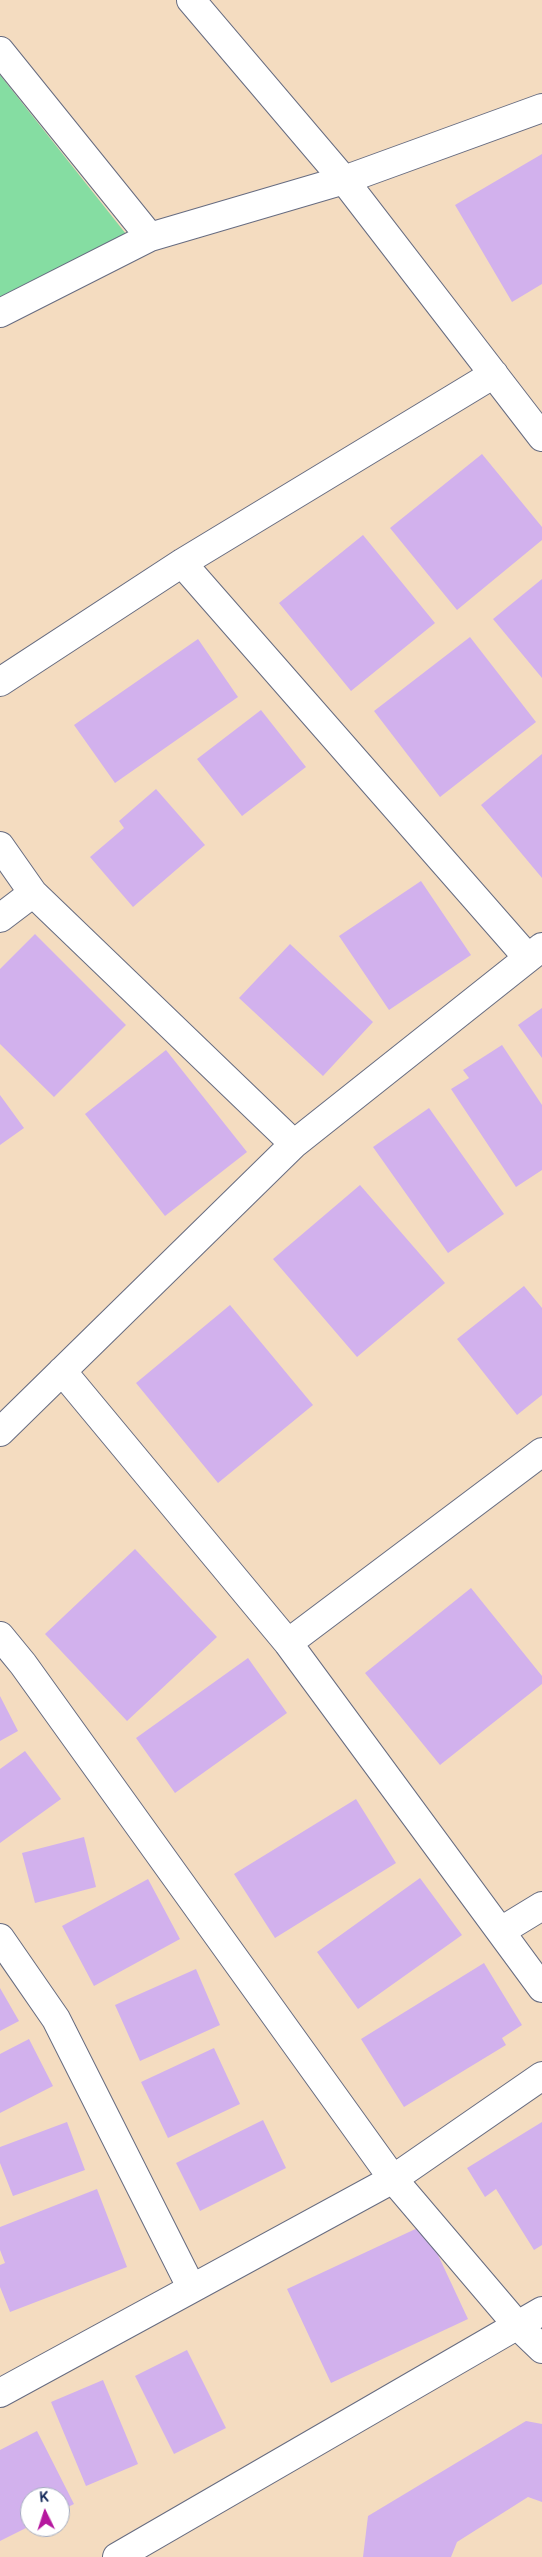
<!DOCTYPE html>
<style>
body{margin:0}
#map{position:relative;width:542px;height:2557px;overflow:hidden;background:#f4dcc0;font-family:"Balsamiq Sans",sans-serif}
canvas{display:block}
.north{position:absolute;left:20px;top:2487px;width:50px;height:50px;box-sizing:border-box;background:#fff;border:1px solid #a4acbf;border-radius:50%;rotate:356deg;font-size:14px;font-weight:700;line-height:20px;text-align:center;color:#1b2f5e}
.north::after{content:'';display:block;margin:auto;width:18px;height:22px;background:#b5179e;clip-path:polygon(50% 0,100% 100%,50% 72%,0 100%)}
</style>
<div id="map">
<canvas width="542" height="2557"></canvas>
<div class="north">K</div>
</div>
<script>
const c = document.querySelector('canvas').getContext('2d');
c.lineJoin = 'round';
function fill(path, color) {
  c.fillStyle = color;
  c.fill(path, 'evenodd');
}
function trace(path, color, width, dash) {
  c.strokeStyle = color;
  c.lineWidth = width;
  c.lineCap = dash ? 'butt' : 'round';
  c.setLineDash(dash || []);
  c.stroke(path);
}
fill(new Path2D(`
 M 0,75 L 126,234 L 0,298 Z`), '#85dda2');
fill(new Path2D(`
 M 542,154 L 542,284 L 512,302 L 455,205 Z
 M 482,454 L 542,527 L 542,540 L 457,610 L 390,528 Z
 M 363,535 L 435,623 L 351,691 L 279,603 Z
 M 542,579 L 542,678 L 493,619 Z
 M 470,637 L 536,722 L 440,797 L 374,711 Z
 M 198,639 L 238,697 L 115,783 L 74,725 Z
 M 261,710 L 306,767 L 242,816 L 197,759 Z
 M 542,754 L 542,878 L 481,805 Z
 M 156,789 L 205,845 L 133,907 L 90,857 L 124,828 L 119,821 Z
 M 421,881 L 471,955 L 389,1010 L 339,936 Z
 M 35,934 L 126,1025 L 54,1097 L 0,1044 L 0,969 Z
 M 290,944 L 373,1022 L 323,1076 L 239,998 Z
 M 542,1008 L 542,1058 L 518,1025 Z
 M 502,1045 L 542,1105 L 542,1170 L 516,1187 L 451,1089 L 469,1078 L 463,1070 Z
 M 166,1050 L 247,1152 L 165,1216 L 85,1114 Z
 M 0,1095 L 24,1128 L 0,1145 Z
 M 429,1108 L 504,1214 L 448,1253 L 373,1147 Z
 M 360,1185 L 445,1283 L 357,1357 L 273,1259 Z
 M 524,1286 L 542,1308 L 542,1395 L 517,1415 L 457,1339 Z
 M 230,1305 L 313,1405 L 218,1483 L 136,1383 Z
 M 135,1549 L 217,1637 L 127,1721 L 45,1634 Z
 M 471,1588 L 542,1676 L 542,1684 L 440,1765 L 365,1673 Z
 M 248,1658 L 287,1713 L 175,1793 L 136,1738 Z
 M 0,1696 L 18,1731 L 0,1741 Z
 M 25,1751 L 61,1799 L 0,1843 L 0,1769 Z
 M 356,1799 L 396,1863 L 275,1938 L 234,1874 Z
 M 84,1837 L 96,1887 L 35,1903 L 22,1853 Z
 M 420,1878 L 462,1935 L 358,2009 L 317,1952 Z
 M 148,1879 L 180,1939 L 94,1986 L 62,1926 Z
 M 484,1963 L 522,2025 L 502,2038 L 506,2045 L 404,2107 L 361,2039 Z
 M 196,1969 L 220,2025 L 140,2061 L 115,2005 Z
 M 0,1988 L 19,2021 L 0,2031 Z
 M 29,2039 L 53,2086 L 0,2113 L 0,2054 Z
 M 214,2048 L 240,2104 L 168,2138 L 141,2082 Z
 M 263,2120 L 286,2168 L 200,2211 L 176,2163 Z
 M 67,2122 L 85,2170 L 13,2196 L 0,2163 L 0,2147 Z
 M 542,2122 L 542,2245 L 534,2250 L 496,2189 L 485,2197 L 467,2168 Z
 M 97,2189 L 127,2267 L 10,2312 L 0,2287 L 0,2265 L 5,2263 L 0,2250 L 0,2227 Z
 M 424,2225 L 468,2319 L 331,2383 L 287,2289 Z
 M 187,2350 L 226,2428 L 174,2454 L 135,2376 Z
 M 103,2380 L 138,2464 L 86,2486 L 51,2402 Z
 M 526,2421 L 542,2424 L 542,2502 L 528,2497 L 457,2542 L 451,2557 L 363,2557 L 368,2516 Z
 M 37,2431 L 74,2504 L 60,2511 L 60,2497 L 30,2497 L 30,2526 L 0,2541 L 0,2450 Z`), '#d2b1ed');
const minor = new Path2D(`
 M 191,0 L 344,180 L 542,437
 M 0,51 L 150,237
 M 0,313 L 150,237 L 344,180 L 542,108
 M 182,563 L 528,958
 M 0,682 L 182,563 L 494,374
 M 0,846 L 33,893 L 294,1144
 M 0,918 L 33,893
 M 62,1371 L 288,1643 L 542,1988
 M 0,1432 L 294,1144 L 542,947
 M 0,1636 L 23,1664 L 393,2179 L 518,2326 L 542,2349
 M 288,1643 L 542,1452
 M 501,1931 L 542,1906
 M 0,1938 L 56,2019 L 191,2287
 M 0,2393 L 393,2179 L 542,2076
 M 117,2557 L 542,2311`);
trace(minor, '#676c80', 30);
trace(minor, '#fff', 28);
</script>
